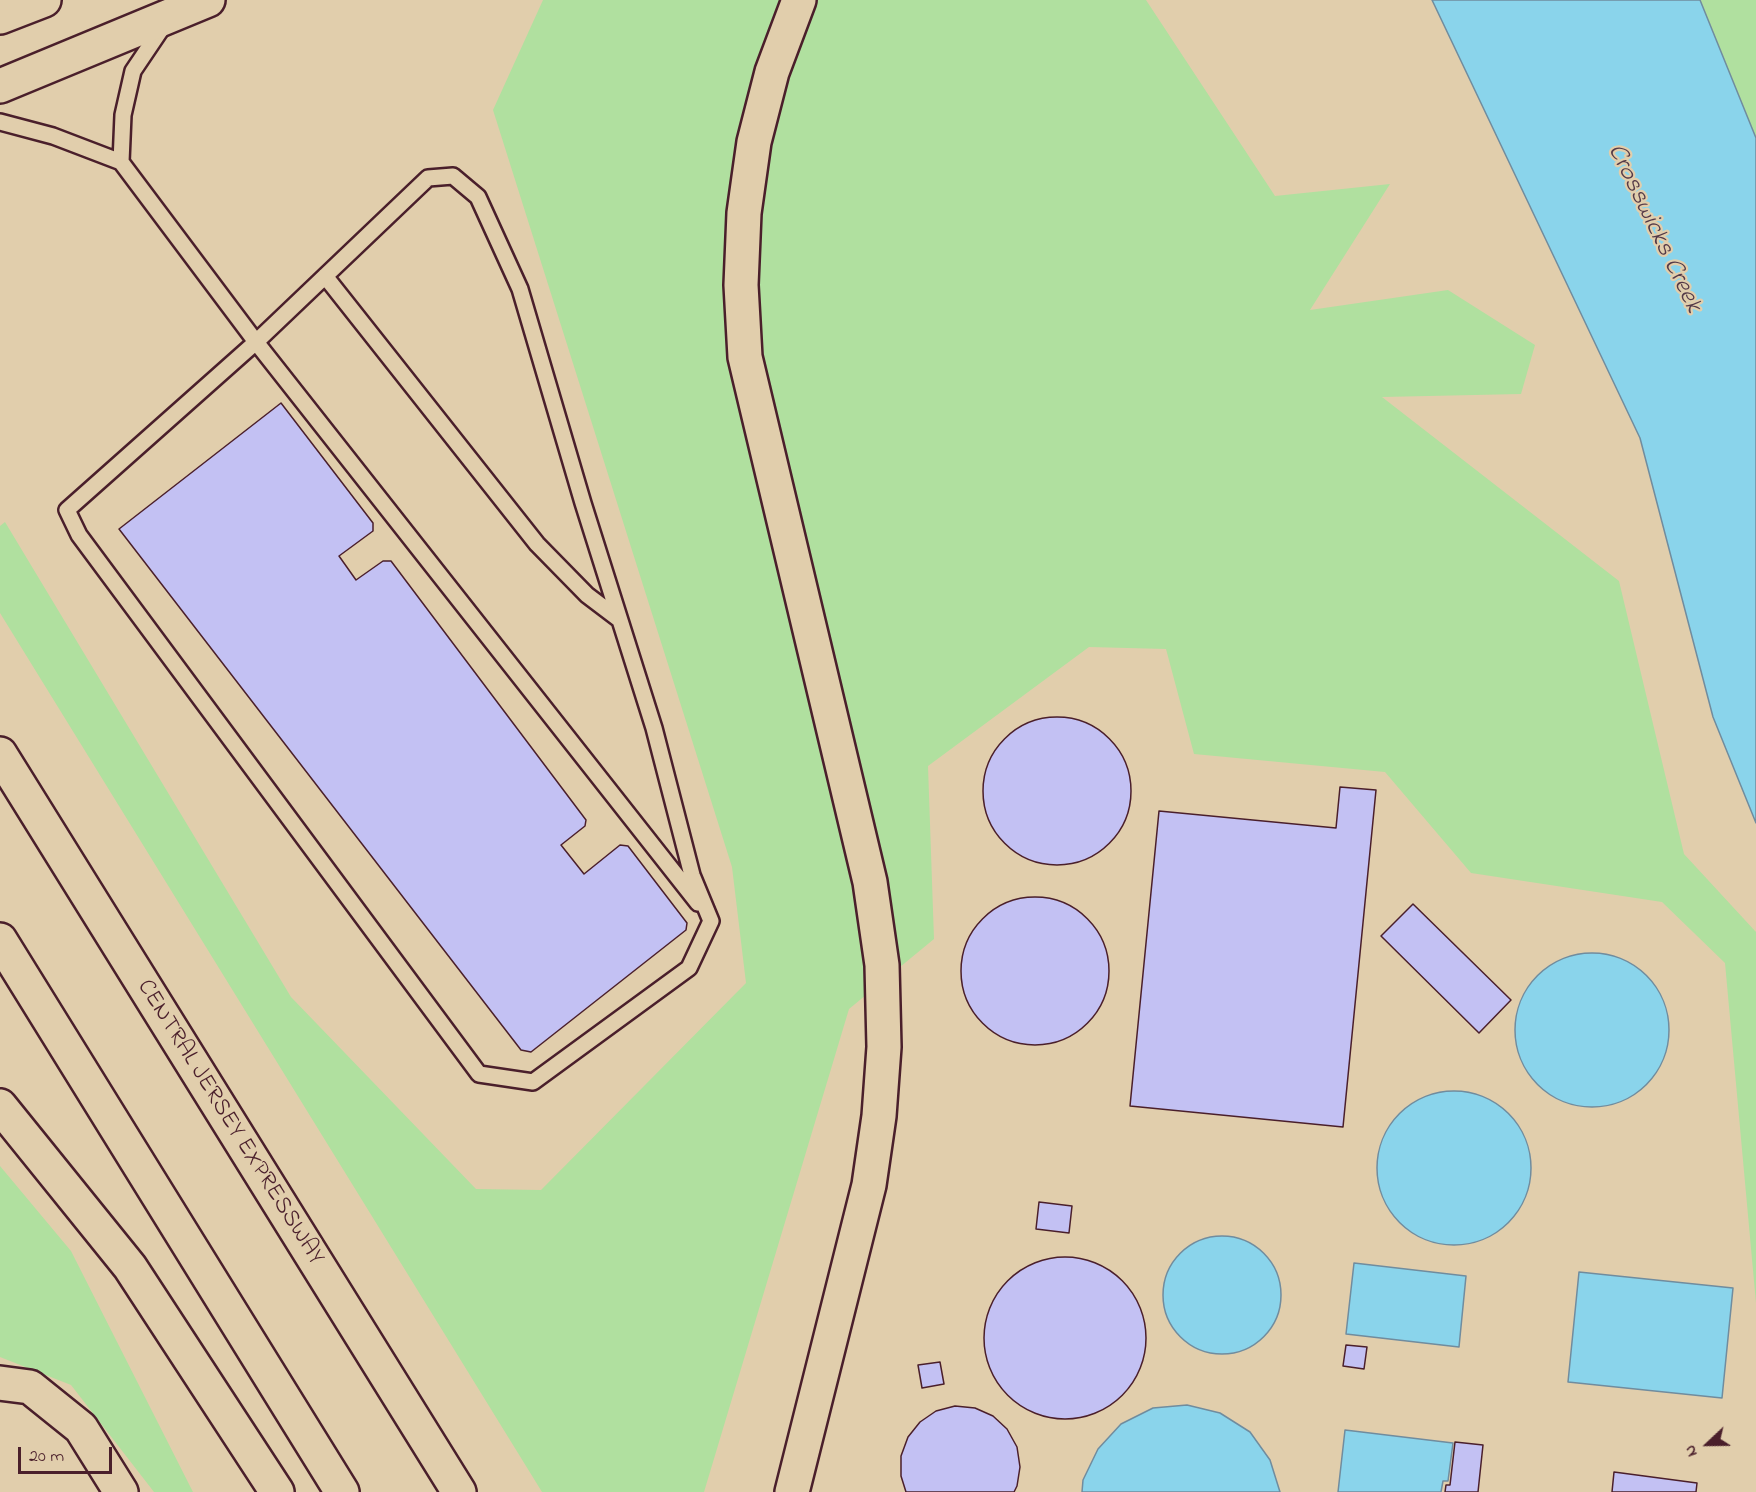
<!DOCTYPE html>
<style>
body{margin:0}
#map{position:relative;width:1756px;height:1492px;overflow:hidden;background:#e1ceac;font-family:"Indie Flower",sans-serif}
canvas{display:block}
.north{position:absolute;left:1678px;top:1414px;width:60px;height:60px;-webkit-text-stroke:4px #e1ceac;paint-order:stroke;rotate:248deg;font-size:16px;font-weight:700;line-height:24px;text-align:center;color:#4a1f2b}
.north::after{content:'';display:block;margin:auto;width:21px;height:27px;background:#4a1f2b;clip-path:polygon(50% 0,100% 100%,50% 72%,0 100%)}
.scale{position:absolute;left:18px;top:1447px;width:94px;height:27px;box-sizing:border-box;border:3px solid #4a1f2b;border-top:0;padding-left:8px;font-size:18px;line-height:21px;white-space:nowrap;color:#4a1f2b;-webkit-text-stroke:4px #e1ceac;paint-order:stroke}
</style>
<div id="map">
<canvas width="1756" height="1492"></canvas>
<div class="north">N</div>
<div class="scale">20 m</div>
</div>
<script>
const c = document.querySelector('canvas').getContext('2d');
c.lineJoin = 'round';
function fill(path, color) {
  c.fillStyle = color;
  c.fill(path, 'evenodd');
}
function trace(path, color, width, dash) {
  c.strokeStyle = color;
  c.lineWidth = width;
  c.lineCap = dash ? 'butt' : 'round';
  c.setLineDash(dash || []);
  c.stroke(path);
}
function label(font, color, halo, rows, align = 'center') {
  c.font = font + ' "Indie Flower",sans-serif';
  c.lineWidth = 4.5;
  c.setLineDash([]);
  c.textBaseline = 'middle';
  c.strokeStyle = halo;
  c.fillStyle = color;
  for (const [text, x, y, turn = 0] of rows) {
    c.save();
    c.translate(x, y);
    c.rotate((+turn || 0) * Math.PI / 180);
    c.textAlign = isNaN(turn) ? turn : align;
    if (halo) c.strokeText(text, 0, 0);
    c.fillText(text, 0, 0);
    c.restore();
  }
}
fill(new Path2D(`
 M 543,0 L 1146,0 L 1275,196 L 1390,184 L 1310,310 L 1448,290 L 1535,345 L 1521,394 L 1382,397 L 1619,581 L 1684,854 L 1756,932 L 1756,1303 L 1725,963 L 1662,902 L 1471,873 L 1385,772 L 1194,754 L 1166,649 L 1089,647 L 928,766 L 934,939 L 849,1009 L 704,1492 L 542,1492 L 0,613 L 0,526 L 5,522 L 291,997 L 476,1189 L 541,1190 L 746,983 L 732,867 L 493,110 Z
 M 1700,0 L 1756,0 L 1756,138 Z
 M 0,1166 L 71,1251 L 193,1492 L 154,1492 L 71,1385 L 0,1357 Z`), '#b0e09f');
const water = new Path2D(`
 M 1432,0 L 1700,0 L 1756,138 L 1756,823 L 1713,717 L 1640,438 Z
 M1515 1030a77 77 0 1 1 154 0a77 77 0 1 1-154 0Z
 M1377 1168a77 77 0 1 1 154 0a77 77 0 1 1-154 0Z
 M1163 1295a59 59 0 1 1 118 0a59 59 0 1 1-118 0Z
 M 1354,1263 L 1466,1276 L 1459,1347 L 1346,1334 Z
 M 1579,1272 L 1733,1288 L 1722,1398 L 1568,1382 Z
 M 1187,1405 L 1220,1413 L 1250,1432 L 1270,1460 L 1280,1492 L 1082,1492 L 1083,1480 L 1098,1449 L 1121,1424 L 1153,1408 Z
 M 1345,1430 L 1453,1443 L 1448,1481 L 1443,1481 L 1441,1492 L 1338,1492 Z`);
fill(water, '#8ad4eb');
trace(water, '#708c9e', 1.5);
const building = new Path2D(`
 M 281,403 L 373,523 L 373,531 L 339,556 L 356,580 L 383,561 L 391,561 L 586,820 L 585,826 L 561,845 L 584,874 L 620,845 L 628,846 L 687,923 L 686,930 L 531,1052 L 521,1050 L 119,529 Z
 M983 791a74 74 0 1 1 148 0a74 74 0 1 1-148 0Z
 M 1340,787 L 1376,790 L 1343,1127 L 1130,1106 L 1159,811 L 1336,828 Z
 M961 971a74 74 0 1 1 148 0a74 74 0 1 1-148 0Z
 M 1413,904 L 1511,1000 L 1479,1033 L 1381,936 Z
 M 1039,1202 L 1072,1206 L 1069,1233 L 1036,1229 Z
 M984 1338a81 81 0 1 1 162 0a81 81 0 1 1-162 0Z
 M 1346,1345 L 1367,1347 L 1364,1369 L 1343,1366 Z
 M 940,1362 L 944,1384 L 922,1388 L 918,1365 Z
 M 955,1406 L 975,1408 L 993,1416 L 1007,1429 L 1017,1447 L 1020,1467 L 1017,1486 L 1014,1492 L 906,1492 L 901,1476 L 901,1456 L 908,1437 L 920,1422 L 936,1411 Z
 M 1455,1442 L 1483,1445 L 1478,1492 L 1445,1492 L 1446,1485 L 1450,1485 Z
 M 1614,1472 L 1697,1483 L 1696,1492 L 1612,1492 Z`);
fill(building, '#c3c1f3');
trace(building, '#4a1f2b', 1.5);
const service = new Path2D(`
 M 0,122 L 53,136 L 121,162 L 123,115 L 133,71 L 164,25
 M 121,162 L 256,342 L 698,903
 M 453,176 L 478,197 L 520,289 L 583,503 L 654,728 L 692,875 L 711,921 L 689,968 L 533,1082 L 479,1074 L 79,535 L 67,510 L 256,342 L 428,178 Z
 M 325,276 L 537,544 L 587,595 L 620,620`);
const tertiary = new Path2D(`
 M 0,1383 L 30,1387 L 81,1428 L 121,1492`);
const trunk = new Path2D(`
 M 0,17 L 44,0
 M 0,86 L 208,0`);
const motorway = new Path2D(`
 M 0,754 L 459,1492
 M 0,940 L 342,1492
 M 0,1106 L 130,1267 L 277,1492
 M 792,1492 L 869,1185 L 879,1116 L 884,1047 L 882,965 L 870,882 L 745,357 L 741,285 L 744,213 L 754,142 L 772,72 L 799,0`);
trace(service, '#4a1f2b', 20);
trace(tertiary, '#4a1f2b', 38);
trace(trunk, '#4a1f2b', 38);
trace(motorway, '#4a1f2b', 38);
trace(service, '#e1ceac', 15);
trace(tertiary, '#e1ceac', 33);
trace(trunk, '#e1ceac', 33);
trace(motorway, '#e1ceac', 33);
label('24px', '#4a1f2b', '#e1ceac', [
 ["CENTRAL JERSEY EXPRESSWAY",229,1123,58]
]);
label('italic 26px', '#543a48', '#e1ceac', [
 ["Crosswicks Creek",1653,229,64]
]);
</script>
